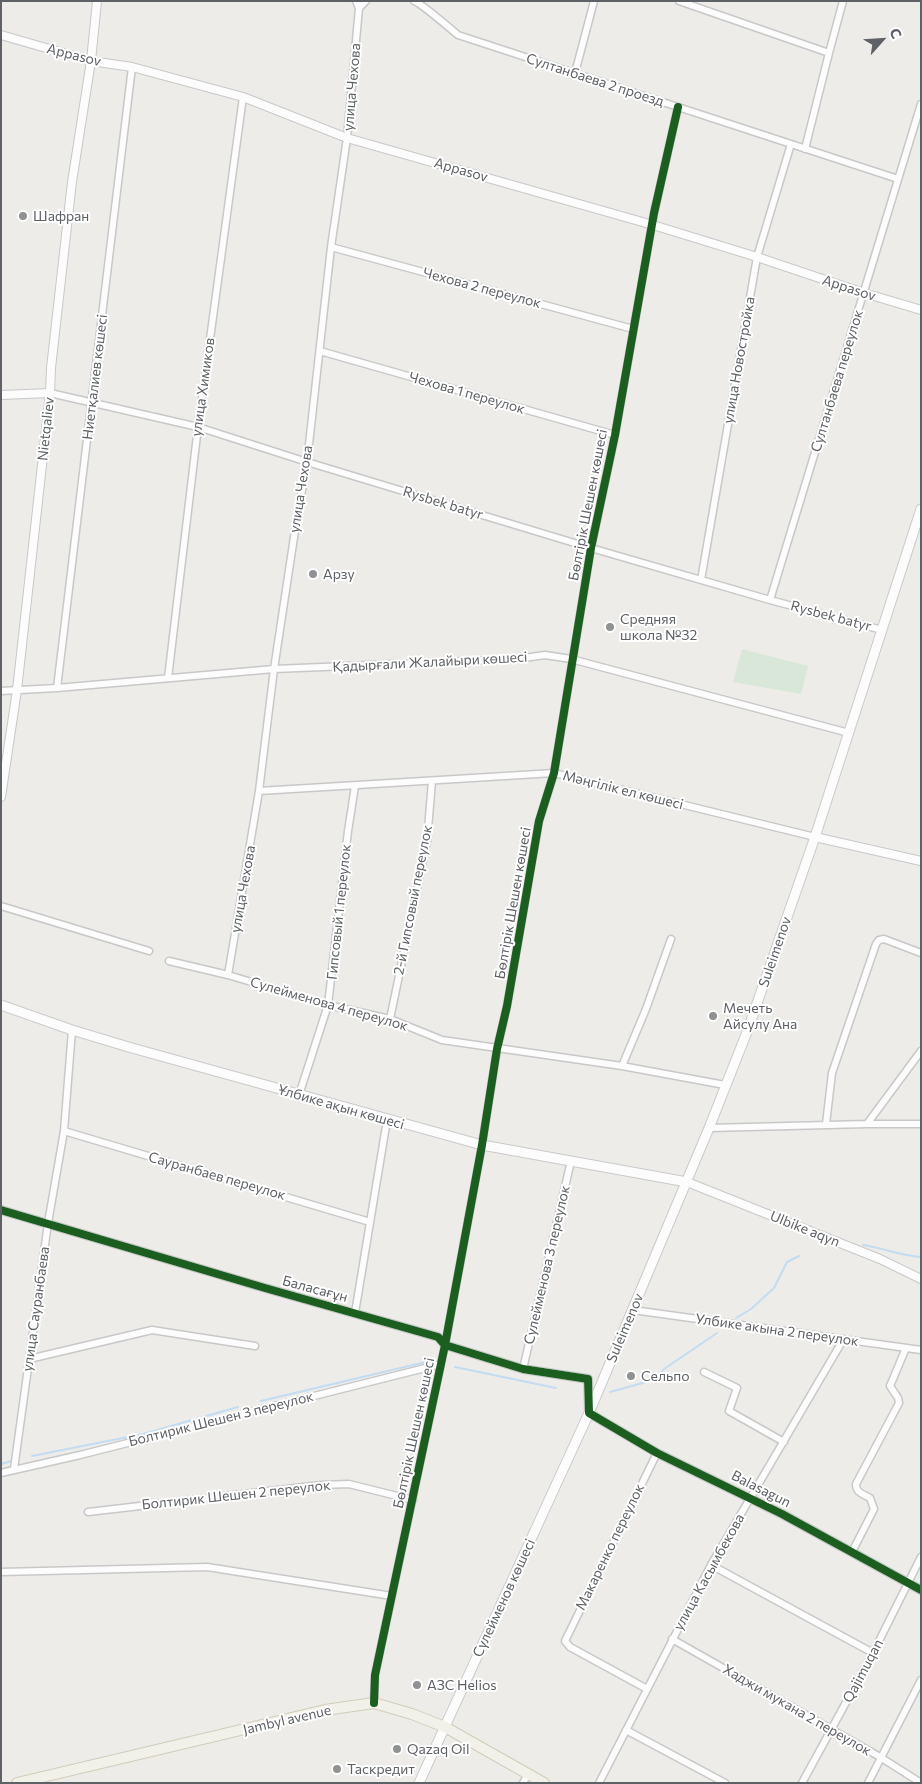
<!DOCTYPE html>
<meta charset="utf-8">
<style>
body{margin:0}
#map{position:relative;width:922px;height:1784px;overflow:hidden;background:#edece9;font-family:Commissioner,sans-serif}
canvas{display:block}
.frame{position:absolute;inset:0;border:2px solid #5e6165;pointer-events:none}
.north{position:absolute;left:857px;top:15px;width:50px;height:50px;-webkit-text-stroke:4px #fff;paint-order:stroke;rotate:64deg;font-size:14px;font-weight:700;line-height:20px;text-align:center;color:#5e6165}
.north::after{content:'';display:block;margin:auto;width:18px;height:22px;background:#5e6165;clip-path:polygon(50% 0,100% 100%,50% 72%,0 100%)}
</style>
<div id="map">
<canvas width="922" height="1784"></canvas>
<div class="frame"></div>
<div class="north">С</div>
</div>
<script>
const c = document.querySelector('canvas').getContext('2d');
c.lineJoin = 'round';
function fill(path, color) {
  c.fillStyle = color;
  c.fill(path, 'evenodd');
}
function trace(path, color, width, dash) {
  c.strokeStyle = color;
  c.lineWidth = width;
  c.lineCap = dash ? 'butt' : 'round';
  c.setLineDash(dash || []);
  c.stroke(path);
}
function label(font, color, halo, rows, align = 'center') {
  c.font = font + ' Commissioner,sans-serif';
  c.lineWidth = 4;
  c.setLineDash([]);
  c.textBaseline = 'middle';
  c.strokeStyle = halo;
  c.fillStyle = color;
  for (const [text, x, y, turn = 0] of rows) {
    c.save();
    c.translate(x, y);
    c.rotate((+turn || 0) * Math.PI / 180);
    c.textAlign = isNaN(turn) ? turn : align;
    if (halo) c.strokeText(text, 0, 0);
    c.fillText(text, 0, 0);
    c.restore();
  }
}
fill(new Path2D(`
 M 742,649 L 808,666 L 801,694 L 733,682 Z`), '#d8e7d7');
trace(new Path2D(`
 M 863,1245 C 883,1248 901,1256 921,1257
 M 736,1318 L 751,1309 L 774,1288 L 787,1262 L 799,1256
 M 455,1367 L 556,1388
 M 610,1392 L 657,1379 L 664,1369 L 717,1333
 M 261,1401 L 430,1361
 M 32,1456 L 143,1434 L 238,1407
 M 1,1464 L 12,1461`), '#c3dcf1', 2);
const minor = new Path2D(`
 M 414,1 C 419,2 451,29 458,35 L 898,179
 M 679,1 L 829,53
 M 359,8 L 366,1
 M 575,73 L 594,1
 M 805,149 L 829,53 L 843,1
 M 331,247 L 633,329
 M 320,351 L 615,435
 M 50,393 L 198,427 L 307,462 L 591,548 L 770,600 L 882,630
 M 701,580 L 757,257 L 791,144
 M 770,600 L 921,104
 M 168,678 L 198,427 L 243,97
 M 57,688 L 132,67
 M 1,691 L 57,688 L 274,669 L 517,659 L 545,655 L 571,659 L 849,733
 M 259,791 L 554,773 L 815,837
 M 1,906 L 149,951
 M 169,961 L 228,975 L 328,1005 L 390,1019 L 442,1040 L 622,1066 L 725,1085
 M 228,975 L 259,791 L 274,669 L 296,524 L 307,462 L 331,247 L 347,138 L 359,8 L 356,1
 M 390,1019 L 427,841 L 432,781
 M 622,1066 L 646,1009 L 671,939
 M 299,1095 L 328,1005 L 348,831 L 355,786
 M 826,1124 L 832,1073 L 876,944 L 879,940 L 884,939 L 921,953
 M 867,1124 L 921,1124
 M 709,1128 L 867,1124 L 921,1051
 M 64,1131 L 370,1222
 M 633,1310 L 921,1350
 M 355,1313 L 387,1120
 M 29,1359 L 152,1330 L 255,1346
 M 523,1369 L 571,1161
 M 704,1372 L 737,1388 L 729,1411 L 784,1442
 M 14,1469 L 48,1223 L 64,1131 L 72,1030
 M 1,1473 L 80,1455 L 441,1364
 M 88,1512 L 321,1485 L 349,1484 L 413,1500
 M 852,1552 L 874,1509 L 870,1498 C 863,1494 856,1493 856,1484 L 899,1403 L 898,1398 L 890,1386 L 906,1348
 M 711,1565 L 873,1653
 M 1,1572 L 207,1567 L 392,1596
 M 672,1639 L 880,1757 L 921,1783
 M 647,1689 L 570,1647 L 565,1641 L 657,1453
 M 374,1703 L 375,1675 L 445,1345 L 482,1145 L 497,1049 L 507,1006 L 539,821 L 554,773 L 591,548 L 615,435 L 654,213 L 678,107
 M 626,1730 L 725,1783
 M 523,1783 L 528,1774
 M 599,1783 L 711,1565 L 843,1340
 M 802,1783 L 873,1653 L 921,1557
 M 868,1783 L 921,1680`);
const tertiary = new Path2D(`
 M 1,35 L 91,61 L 132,67 L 243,97 L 347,138 L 653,225 L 757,257 L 864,293 L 921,310
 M 1,395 L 50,393
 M 1,797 L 17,690 L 50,393 L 51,368 L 72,182 L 91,61 L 97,1
 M 815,837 L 921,861
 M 687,1182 L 880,1259 L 921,1279
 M 1,1210 L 265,1288 L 438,1337 L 445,1345 L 523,1369 L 588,1379 L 589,1413 L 657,1453 L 782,1514 L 921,1590`);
const secondary = new Path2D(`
 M 1,1005 L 72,1030 L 132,1048 L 482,1145 L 687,1182
 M 419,1783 L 589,1413 L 709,1128 L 747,1032 L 815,837 L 921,509`);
const primary = new Path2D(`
 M 17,1783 L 325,1710 L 374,1703 L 412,1714 L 445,1727 L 544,1783`);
trace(minor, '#c8c8c8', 9);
trace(tertiary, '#c8c8c8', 10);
trace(secondary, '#cacaca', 11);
trace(primary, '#d2ccba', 12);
trace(minor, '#fcfcfc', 6);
trace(tertiary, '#fcfcfc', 8);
trace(secondary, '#fcfcfc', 9);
trace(primary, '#f2f1e9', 10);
trace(new Path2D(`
 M 1,1210 L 265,1288 L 438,1337 L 445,1345 L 523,1369 L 588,1379 L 589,1413 L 657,1453 L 782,1514 L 921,1590
 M 374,1703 L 375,1675 L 445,1345 L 482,1145 L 497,1049 L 507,1006 L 539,821 L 554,773 L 591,548 L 615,435 L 654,213 L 678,107`), '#1b5e20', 8);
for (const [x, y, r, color] of [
 [23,216,5,"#909293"],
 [313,574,5,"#909293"],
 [610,627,5,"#909293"],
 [713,1016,5,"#909293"],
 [631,1376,5,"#909293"],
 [417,1685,5,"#909293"],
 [397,1749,5,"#909293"],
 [337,1769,5,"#909293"]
]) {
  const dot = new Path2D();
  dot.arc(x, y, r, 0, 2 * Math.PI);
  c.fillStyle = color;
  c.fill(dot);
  trace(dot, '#fff', 2);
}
label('14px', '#5e6165', '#fff', [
 ["Appasov",74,55,14],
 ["Султанбаева 2 проезд",595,80,18],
 ["улица Чехова",352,87,-85],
 ["Appasov",461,170,16],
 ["Чехова 2 переулок",482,288,15],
 ["Appasov",849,288,18],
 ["улица Новостройка",739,360,-80],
 ["Ниетқалиев көшесі",95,377,-83],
 ["Султанбаева переулок",837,381,-73],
 ["улица Химиков",203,387,-82],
 ["Чехова 1 переулок",467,393,16],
 ["Nietqaliev",46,429,-84],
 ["улица Чехова",301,489,-81],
 ["Rysbek batyr",443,503,17],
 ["Бөлтірік Шешен көшесі",588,505,-79],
 ["Rysbek batyr",831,616,15],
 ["Қадырғали Жалайыри көшесі",430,662,-3],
 ["Мәңгілік ел көшесі",623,790,14],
 ["улица Чехова",243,889,-80],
 ["2-й Гипсовый переулок",413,900,-79],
 ["Бөлтірік Шешен көшесі",513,903,-80],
 ["Гипсовый 1 переулок",339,912,-84],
 ["Suleimenov",775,952,-71],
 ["Сулейменова 4 переулок",329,1004,16],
 ["Ұлбике ақын көшесі",341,1107,16],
 ["Сауранбаев переулок",217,1176,16],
 ["Ulbike aqyn",805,1229,22],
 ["Сулейменова 3 переулок",547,1265,-77],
 ["Баласағұн",315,1289,15],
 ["улица Сауранбаева",36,1309,-82],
 ["Suleimenov",625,1328,-67],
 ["Улбике акына 2 переулок",777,1330,8],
 ["Болтирик Шешен 3 переулок",221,1419,-14],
 ["Бөлтірік Шешен көшесі",414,1433,-78],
 ["Balasagun",761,1489,27],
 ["Болтирик Шешен 2 переулок",236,1495,-6],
 ["Макаренко переулок",610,1547,-64],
 ["улица Касымбекова",709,1572,-61],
 ["Сүлейменов көшесі",504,1598,-65],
 ["Qajimuqan",863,1671,-62],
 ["Хаджи мукана 2 переулок",797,1710,30],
 ["Jambyl avenue",287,1720,-13]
]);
label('14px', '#5e6165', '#fff', [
 ["Шафран",33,216],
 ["Арзу",323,574],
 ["Средняя",620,619],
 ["школа №32",620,635],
 ["Мечеть",723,1008],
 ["Айсулу Ана",723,1024],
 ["Сельпо",641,1376],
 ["АЗС Helios",427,1685],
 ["Qazaq Oil",407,1749],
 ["Таскредит",347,1769]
], 'left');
</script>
